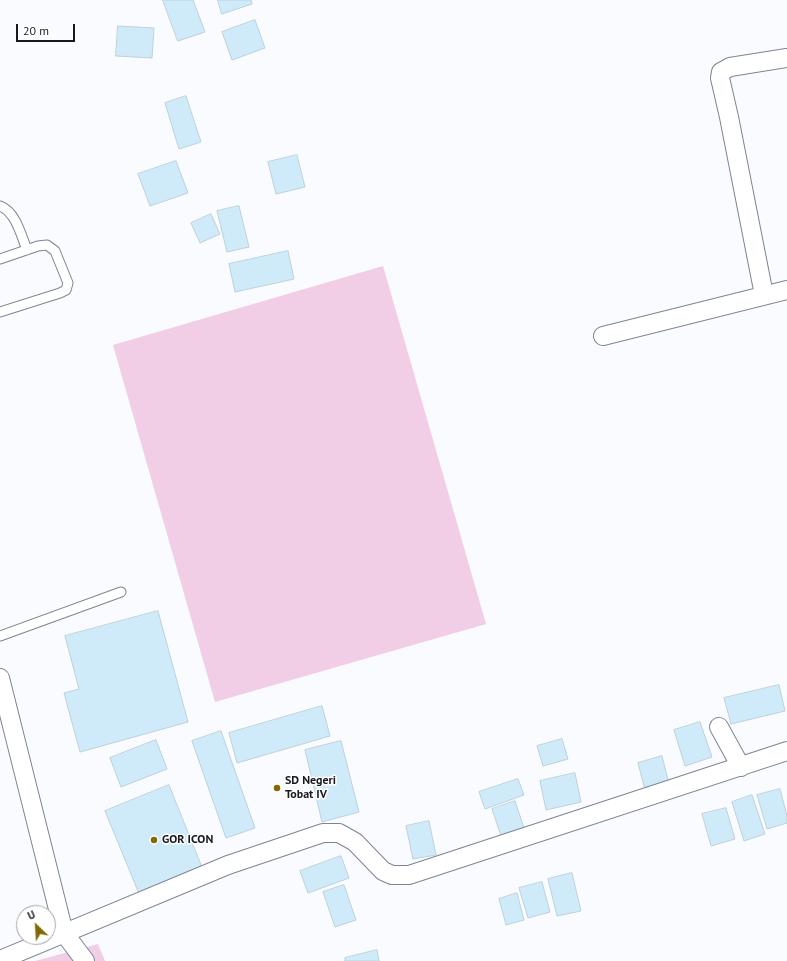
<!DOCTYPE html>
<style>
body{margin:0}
#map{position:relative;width:787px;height:961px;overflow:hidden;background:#f9fbfe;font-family:"PT Sans",sans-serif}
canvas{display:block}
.north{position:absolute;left:16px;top:905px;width:40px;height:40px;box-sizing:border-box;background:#fff;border:1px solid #a2a3a6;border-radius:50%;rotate:335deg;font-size:11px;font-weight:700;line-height:16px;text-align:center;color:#171920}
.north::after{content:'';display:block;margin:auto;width:14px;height:18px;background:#826a03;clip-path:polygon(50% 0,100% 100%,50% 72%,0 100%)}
.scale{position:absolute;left:16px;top:24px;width:59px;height:18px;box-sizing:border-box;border:2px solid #171920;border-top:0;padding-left:5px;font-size:12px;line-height:14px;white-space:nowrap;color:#171920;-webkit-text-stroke:3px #fff;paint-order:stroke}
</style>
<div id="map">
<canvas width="787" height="961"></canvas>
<div class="north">U</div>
<div class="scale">20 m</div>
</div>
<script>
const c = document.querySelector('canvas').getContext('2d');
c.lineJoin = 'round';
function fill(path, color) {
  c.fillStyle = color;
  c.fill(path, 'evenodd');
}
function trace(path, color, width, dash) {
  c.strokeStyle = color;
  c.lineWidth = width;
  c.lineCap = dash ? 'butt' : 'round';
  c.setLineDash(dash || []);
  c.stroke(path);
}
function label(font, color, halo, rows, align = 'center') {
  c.font = font + ' "PT Sans",sans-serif';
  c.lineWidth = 3;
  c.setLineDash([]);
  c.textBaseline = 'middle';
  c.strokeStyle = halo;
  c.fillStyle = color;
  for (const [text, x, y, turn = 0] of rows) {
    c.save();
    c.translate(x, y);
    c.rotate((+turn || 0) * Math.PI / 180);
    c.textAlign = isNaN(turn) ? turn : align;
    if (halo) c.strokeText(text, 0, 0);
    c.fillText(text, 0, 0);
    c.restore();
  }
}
fill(new Path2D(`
 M 383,266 L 486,624 L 215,702 L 113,345 Z
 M 98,944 L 105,961 L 35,961 Z`), '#f1cde6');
const building = new Path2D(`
 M 163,0 L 193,0 L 205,32 L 178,41 Z
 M 218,0 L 251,0 L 252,4 L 222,14 Z
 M 255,20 L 265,48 L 232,60 L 222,32 Z
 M 118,26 L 154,28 L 152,58 L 116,56 Z
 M 186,96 L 201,142 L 179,149 L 165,103 Z
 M 297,155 L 305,187 L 276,194 L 268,162 Z
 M 176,161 L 188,193 L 150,206 L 138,174 Z
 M 239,206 L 249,247 L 227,252 L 217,211 Z
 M 211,214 L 220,234 L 200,243 L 191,223 Z
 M 288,251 L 294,279 L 235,292 L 229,264 Z
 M 158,611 L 188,722 L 80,752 L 64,693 L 79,689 L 65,636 Z
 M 779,685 L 785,711 L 731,724 L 724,698 Z
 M 322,706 L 330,736 L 237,763 L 229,733 Z
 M 700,722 L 712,757 L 685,766 L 674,730 Z
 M 221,731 L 255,828 L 226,838 L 192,741 Z
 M 562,739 L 568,759 L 543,766 L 537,746 Z
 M 156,740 L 167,769 L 121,787 L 110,758 Z
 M 341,741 L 359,812 L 322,822 L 305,750 Z
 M 662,756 L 669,784 L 645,790 L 638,763 Z
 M 575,773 L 581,802 L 546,810 L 540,781 Z
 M 518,779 L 524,795 L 485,809 L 479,792 Z
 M 169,785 L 203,870 L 140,896 L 105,811 Z
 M 780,789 L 787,816 L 787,823 L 767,829 L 757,795 Z
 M 752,795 L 765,834 L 744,841 L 732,802 Z
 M 515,801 L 524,828 L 501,836 L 492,809 Z
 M 726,808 L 735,839 L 711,846 L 702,814 Z
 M 429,821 L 436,855 L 413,859 L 406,826 Z
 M 341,856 L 349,878 L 308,893 L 300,871 Z
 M 572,873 L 581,911 L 557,916 L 548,879 Z
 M 542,882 L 550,912 L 528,918 L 519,888 Z
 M 344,885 L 356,920 L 335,927 L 323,892 Z
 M 517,893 L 524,920 L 506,925 L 499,899 Z
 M 377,950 L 379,961 L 345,961 L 345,958 Z`);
fill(building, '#cfebfa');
trace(building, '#bdd0db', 1);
const lane = new Path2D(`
 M 0,206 C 16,212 21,235 27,250
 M 0,259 L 38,246 L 47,245 L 55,251 L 68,283 L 66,290 L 60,293 L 0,312
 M 0,636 L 121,592`);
const street = new Path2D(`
 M 764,295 L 729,117 L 720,78 L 721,72 L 730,67 L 787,58
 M 603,336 L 787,290
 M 0,678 L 64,933 L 85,961
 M 719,727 L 741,767
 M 0,960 L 228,865 L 323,833 L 339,833 L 355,842 L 383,871 L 392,875 L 409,875 L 787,751`);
trace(lane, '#7d8494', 11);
trace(street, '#7d8494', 20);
trace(lane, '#fff', 9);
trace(street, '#fff', 18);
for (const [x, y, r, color] of [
 [277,788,4,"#826a03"],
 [154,840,4,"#826a03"]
]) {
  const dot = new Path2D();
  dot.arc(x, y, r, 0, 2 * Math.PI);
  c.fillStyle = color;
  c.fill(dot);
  trace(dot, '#fff', 1.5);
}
label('bold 12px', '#171920', '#fff', [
 ["SD Negeri",285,781],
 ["Tobat IV",285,795],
 ["GOR ICON",162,840]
], 'left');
</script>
